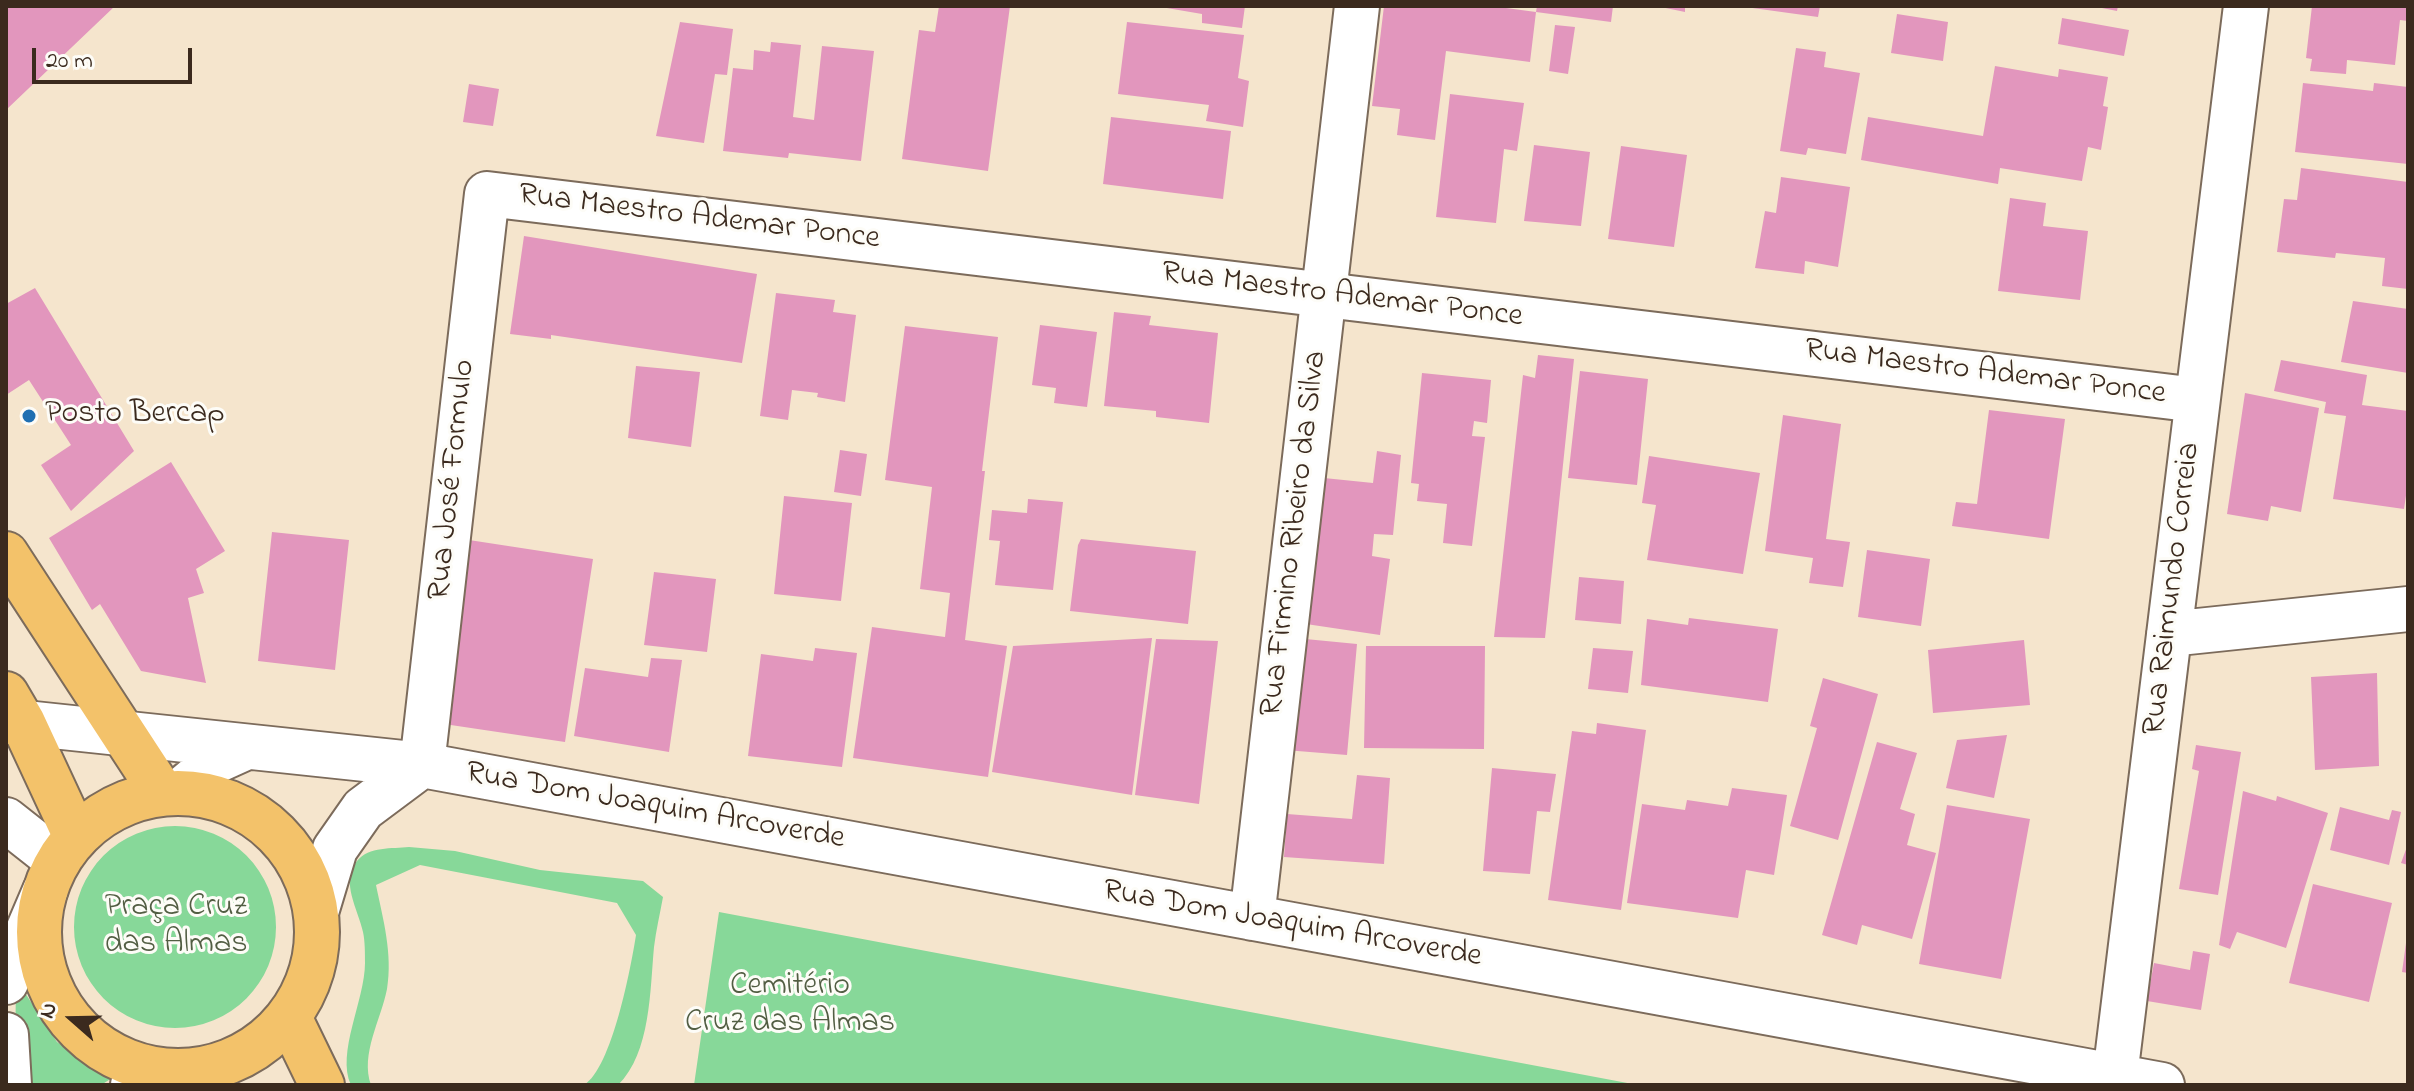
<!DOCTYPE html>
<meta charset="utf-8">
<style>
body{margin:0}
#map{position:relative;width:2414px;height:1091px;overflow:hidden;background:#f5e5cd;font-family:"Indie Flower",sans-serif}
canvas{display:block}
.frame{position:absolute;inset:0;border:8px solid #3b2a1e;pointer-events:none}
.north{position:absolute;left:32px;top:979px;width:80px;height:80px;-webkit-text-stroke:6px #fdfcf7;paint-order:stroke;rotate:290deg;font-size:22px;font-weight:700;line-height:32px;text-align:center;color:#3b2a1e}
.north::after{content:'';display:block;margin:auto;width:28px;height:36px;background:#3b2a1e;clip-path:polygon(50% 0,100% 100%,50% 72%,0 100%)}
.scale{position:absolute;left:32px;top:48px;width:160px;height:36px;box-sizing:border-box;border:4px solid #3b2a1e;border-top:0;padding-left:10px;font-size:24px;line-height:28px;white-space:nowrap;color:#3b2a1e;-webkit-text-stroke:6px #fdfcf7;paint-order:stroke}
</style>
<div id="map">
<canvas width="2414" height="1091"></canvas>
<div class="frame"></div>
<div class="north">N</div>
<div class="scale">20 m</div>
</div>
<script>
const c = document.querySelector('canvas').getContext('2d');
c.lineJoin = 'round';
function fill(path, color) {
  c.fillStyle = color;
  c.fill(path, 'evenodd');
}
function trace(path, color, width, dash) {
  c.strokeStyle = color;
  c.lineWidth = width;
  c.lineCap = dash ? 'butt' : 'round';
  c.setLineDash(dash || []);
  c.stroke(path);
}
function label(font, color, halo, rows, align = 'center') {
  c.font = font + ' "Indie Flower",sans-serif';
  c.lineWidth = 6;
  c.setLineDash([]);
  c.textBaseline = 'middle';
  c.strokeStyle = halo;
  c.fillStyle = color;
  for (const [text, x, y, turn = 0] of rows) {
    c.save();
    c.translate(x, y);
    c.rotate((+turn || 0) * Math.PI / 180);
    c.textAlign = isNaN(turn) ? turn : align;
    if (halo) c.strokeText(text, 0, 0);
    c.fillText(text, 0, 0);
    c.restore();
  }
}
fill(new Path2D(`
 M74 927a101 101 0 1 1 202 0a101 101 0 1 1-202 0Z
 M 409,847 L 455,851 L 540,870 L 643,881 L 663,897 C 660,914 656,930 654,947 C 650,989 651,1053 618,1085 L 584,1085 C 612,1068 631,967 636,935 L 617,903 L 420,865 L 376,885 C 383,919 393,954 387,989 C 381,1020 360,1054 371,1085 L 351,1085 C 336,1053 365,1000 365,963 C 365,953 365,941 363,932 C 358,909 340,882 357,861 C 369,846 392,849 409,847 Z
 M 719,912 L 1638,1085 L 694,1085 Z
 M 16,979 L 57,1042 L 112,1078 L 101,1085 L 27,1085 L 15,1063 Z
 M 157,1070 L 200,1071 L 210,1085 L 133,1085 Z`), '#87d899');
fill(new Path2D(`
 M 6,6 L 115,6 L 6,110 Z
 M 939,6 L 1010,6 L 988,171 L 902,159 L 919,30 L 935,32 Z
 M 1155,6 L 1245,6 L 1242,28 L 1202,23 L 1202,14 Z
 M 1384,6 L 1491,6 L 1536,12 L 1530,62 L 1446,51 L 1435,140 L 1397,135 L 1400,109 L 1372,106 Z
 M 1537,6 L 1613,6 L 1611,22 L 1536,12 Z
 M 1656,6 L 1685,6 L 1685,12 Z
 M 1738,6 L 1820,6 L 1818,17 Z
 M 2092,6 L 2118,6 L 2117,11 Z
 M 2312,6 L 2408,6 L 2408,21 L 2400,20 L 2395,65 L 2347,60 L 2346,74 L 2310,71 L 2312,59 L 2306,58 Z
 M 1897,14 L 1948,22 L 1943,61 L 1891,53 Z
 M 2062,18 L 2129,30 L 2124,56 L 2058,44 Z
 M 680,22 L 733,29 L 727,75 L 715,74 L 704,143 L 656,136 Z
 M 1127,22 L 1244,35 L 1238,78 L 1249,81 L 1243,127 L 1206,121 L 1209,105 L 1118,94 Z
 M 1555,25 L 1575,27 L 1568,74 L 1549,71 Z
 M 771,42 L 801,45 L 793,117 L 814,120 L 822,46 L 874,51 L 861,161 L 789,153 L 788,158 L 723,151 L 733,68 L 753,70 L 754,50 L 770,52 Z
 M 1796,48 L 1826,52 L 1824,67 L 1860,73 L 1846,154 L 1808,148 L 1806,155 L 1780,151 Z
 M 1995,66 L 2058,77 L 2059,69 L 2108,77 L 2103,106 L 2108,107 L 2101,150 L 2088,147 L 2082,181 L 2000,168 L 1998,184 L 1861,160 L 1868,117 L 1983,136 Z
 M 2303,83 L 2373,91 L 2374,83 L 2408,87 L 2408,164 L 2295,152 Z
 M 469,84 L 499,89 L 493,126 L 463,122 Z
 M 1450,94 L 1524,103 L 1517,151 L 1504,149 L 1496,223 L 1436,217 Z
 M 1111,117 L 1231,131 L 1223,199 L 1103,184 Z
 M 1534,145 L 1590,152 L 1581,226 L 1524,221 Z
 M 1621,146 L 1687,155 L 1674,247 L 1608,239 Z
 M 2301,168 L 2408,182 L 2408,289 L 2382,286 L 2385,258 L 2336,253 L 2335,258 L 2277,252 L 2284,199 L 2297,200 Z
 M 1781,177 L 1850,187 L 1838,267 L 1805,261 L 1804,274 L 1755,268 L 1765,211 L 1776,213 Z
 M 2010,198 L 2046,203 L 2043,226 L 2088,231 L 2080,300 L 1998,291 Z
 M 524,236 L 757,274 L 742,363 L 551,335 L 551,339 L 510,334 Z
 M 35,288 L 134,451 L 71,511 L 41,465 L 71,445 L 29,380 L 6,395 L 6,304 Z
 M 776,293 L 835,300 L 833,312 L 856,315 L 845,402 L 817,397 L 818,393 L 792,390 L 788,420 L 760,416 Z
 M 2353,301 L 2408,309 L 2408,373 L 2341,362 Z
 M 1114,312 L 1151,316 L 1149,325 L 1218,333 L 1209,423 L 1156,417 L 1156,411 L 1104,406 Z
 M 1040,325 L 1097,332 L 1087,407 L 1054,403 L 1056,388 L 1032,385 Z
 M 905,326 L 998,337 L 982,471 L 985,471 L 965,640 L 1007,646 L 988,777 L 853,758 L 872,627 L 945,637 L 950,593 L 920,589 L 932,487 L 885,480 Z
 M 1538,355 L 1574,359 L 1545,638 L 1494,637 L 1523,375 L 1535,378 Z
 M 2281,360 L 2367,375 L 2362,405 L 2408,411 L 2408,482 L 2404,509 L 2333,499 L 2346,416 L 2324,413 L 2326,402 L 2274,391 Z
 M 636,366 L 700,372 L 691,447 L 628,438 Z
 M 1580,371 L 1648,379 L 1637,485 L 1568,478 Z
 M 1422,373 L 1491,380 L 1487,423 L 1474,421 L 1472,436 L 1485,437 L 1472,546 L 1443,543 L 1447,504 L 1417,501 L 1419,484 L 1411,483 Z
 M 2245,393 L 2319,408 L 2301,512 L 2271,506 L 2268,521 L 2227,514 Z
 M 1989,410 L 2065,419 L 2049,539 L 1952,526 L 1956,502 L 1977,504 Z
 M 1783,415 L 1841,424 L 1826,539 L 1850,542 L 1843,587 L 1809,583 L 1813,558 L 1765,551 Z
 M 840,450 L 867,454 L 861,496 L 834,492 Z
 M 1377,451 L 1401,455 L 1393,535 L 1374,534 L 1372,556 L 1390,559 L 1380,635 L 1306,624 L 1324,478 L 1373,483 Z
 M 1649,456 L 1760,473 L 1743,574 L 1647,560 L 1656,505 L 1642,503 Z
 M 171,462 L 225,551 L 196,569 L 204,593 L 188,598 L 206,683 L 141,671 L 100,604 L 92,610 L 49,538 Z
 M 784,496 L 852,503 L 841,601 L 774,594 Z
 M 1028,499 L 1063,502 L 1053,590 L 995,585 L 1000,541 L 989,540 L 992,510 L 1027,513 Z
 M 272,532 L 349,540 L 335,670 L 258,661 Z
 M 1081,539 L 1196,551 L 1188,624 L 1070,611 L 1078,545 Z
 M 469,540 L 593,559 L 565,742 L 444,724 Z
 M 1867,550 L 1930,559 L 1921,626 L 1858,617 Z
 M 654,572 L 716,579 L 707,652 L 644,645 Z
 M 1579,577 L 1624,581 L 1621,624 L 1575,620 Z
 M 1689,618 L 1778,629 L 1768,702 L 1641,685 L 1647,619 L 1688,625 Z
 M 1152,638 L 1132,795 L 992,772 L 1013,646 Z
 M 1295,638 L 1357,644 L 1347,755 L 1285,750 Z
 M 1156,639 L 1218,641 L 1199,804 L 1135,795 Z
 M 2024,640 L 2030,705 L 1933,713 L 1928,650 Z
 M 1366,646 L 1485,646 L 1484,749 L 1364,748 Z
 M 815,648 L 857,653 L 842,767 L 748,756 L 761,654 L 813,661 Z
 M 1593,648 L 1633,651 L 1628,693 L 1588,689 Z
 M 651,658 L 682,660 L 669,752 L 574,736 L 585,668 L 648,677 Z
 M 2377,673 L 2379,766 L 2315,770 L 2311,677 Z
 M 1823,678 L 1878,694 L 1838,840 L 1790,826 L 1817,728 L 1810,726 Z
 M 1597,723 L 1646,730 L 1621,910 L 1548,900 L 1572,731 L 1596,734 Z
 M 2007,735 L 1994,798 L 1946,788 L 1957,740 Z
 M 1877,742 L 1917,753 L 1900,809 L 1915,814 L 1907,845 L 1936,853 L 1912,939 L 1862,925 L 1857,945 L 1822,935 Z
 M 2196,745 L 2241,752 L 2218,895 L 2179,889 L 2199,771 L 2192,769 Z
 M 1492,768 L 1556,774 L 1550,812 L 1537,811 L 1530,874 L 1483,871 Z
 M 1357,775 L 1390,778 L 1384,864 L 1284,857 L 1287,814 L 1352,819 Z
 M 1732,788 L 1787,795 L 1774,875 L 1746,870 L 1738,918 L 1627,903 L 1642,804 L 1685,810 L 1687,800 L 1728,806 Z
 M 2243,791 L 2276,801 L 2277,796 L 2328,813 L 2286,948 L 2237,932 L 2230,949 L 2219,945 Z
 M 1947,805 L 2030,819 L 2001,979 L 1919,964 Z
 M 2340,807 L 2389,820 L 2392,810 L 2401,812 L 2389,865 L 2330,850 Z
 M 2408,844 L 2408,865 L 2401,863 Z
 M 2313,884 L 2392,903 L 2369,1002 L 2289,983 Z
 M 2406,943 L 2408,943 L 2408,973 L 2402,972 Z
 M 2193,951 L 2210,954 L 2201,1010 L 2147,1001 L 2154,963 L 2190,970 Z`), '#e296bd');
const minor = new Path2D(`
 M 2169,634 L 2408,609
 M 6,721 L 422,765 L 2162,1085
 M 422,765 L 487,194 L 2197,400
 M 179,792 L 216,761 L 247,747
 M 6,820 L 58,861
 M 317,909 L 335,849 L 363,809 L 422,765
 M 1252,918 L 1357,6
 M 6,982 L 45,891
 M 6,1035 L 9,1085
 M 2115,1076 L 2246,6
 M 133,1085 L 157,1070`);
const major = new Path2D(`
 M 6,554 L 162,793
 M 6,694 L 23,723 L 76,837
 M39 932a139 139 0 1 1 278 0a139 139 0 1 1-278 0Z
 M 289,1017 L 322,1085`);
trace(minor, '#7c6b5b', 48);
trace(major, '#7c6b5b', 48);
trace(minor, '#fff', 44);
trace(major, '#f3c26a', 44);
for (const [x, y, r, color] of [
 [29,416,8,"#1f6fb2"]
]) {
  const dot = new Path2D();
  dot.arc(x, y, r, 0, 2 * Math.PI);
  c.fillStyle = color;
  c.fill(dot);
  trace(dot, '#fdfcf7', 3);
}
label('32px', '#3b2a1e', '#fdfcf7', [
 ["Rua Maestro Ademar Ponce",699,219,7],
 ["Rua Maestro Ademar Ponce",1342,297,7],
 ["Rua Maestro Ademar Ponce",1985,374,7],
 ["Rua José Formulo",454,480,-84],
 ["Rua Firmino Ribeiro da Silva",1296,534,-83],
 ["Rua Raimundo Correia",2174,589,-83],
 ["Rua Dom Joaquim Arcoverde",655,808,10],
 ["Rua Dom Joaquim Arcoverde",1292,926,10]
]);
label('32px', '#3b2a1e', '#fdfcf7', [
 ["Posto Bercap",45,416]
], 'left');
label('32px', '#525e43', '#fdfcf7', [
 ["Praça Cruz",176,909],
 ["das Almas",176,946],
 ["Cemitério",790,988],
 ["Cruz das Almas",790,1025]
]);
</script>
